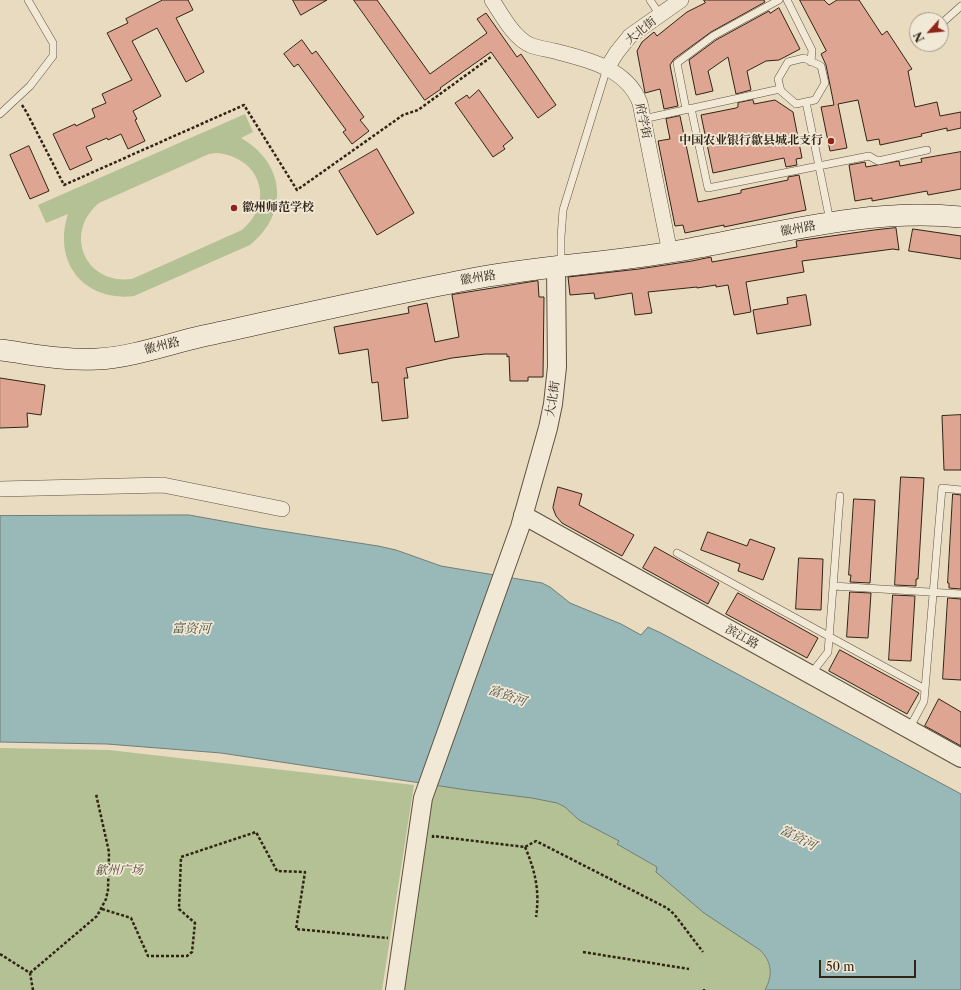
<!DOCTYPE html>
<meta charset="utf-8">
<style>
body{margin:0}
#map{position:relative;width:961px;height:990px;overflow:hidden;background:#e9dbc0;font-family:"Libre Caslon Text",serif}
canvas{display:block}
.north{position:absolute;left:909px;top:12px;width:40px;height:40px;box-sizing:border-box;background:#f1e8d6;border:1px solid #a49a89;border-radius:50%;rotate:243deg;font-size:11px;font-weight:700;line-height:16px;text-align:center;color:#312415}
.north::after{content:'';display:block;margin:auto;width:14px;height:18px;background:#8f2418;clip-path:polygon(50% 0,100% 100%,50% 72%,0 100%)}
.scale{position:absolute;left:819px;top:960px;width:97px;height:18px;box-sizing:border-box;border:2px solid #312415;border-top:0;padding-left:5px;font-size:12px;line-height:14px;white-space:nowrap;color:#312415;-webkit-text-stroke:3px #f1e8d6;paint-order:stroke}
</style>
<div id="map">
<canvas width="961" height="990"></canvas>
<div class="north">N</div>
<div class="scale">50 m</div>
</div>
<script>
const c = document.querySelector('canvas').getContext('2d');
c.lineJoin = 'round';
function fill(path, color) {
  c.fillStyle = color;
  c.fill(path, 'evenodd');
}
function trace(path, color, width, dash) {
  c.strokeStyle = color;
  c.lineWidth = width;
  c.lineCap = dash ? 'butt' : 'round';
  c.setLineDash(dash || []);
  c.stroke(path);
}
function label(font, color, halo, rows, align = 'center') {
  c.font = font + ' "Libre Caslon Text","Noto Serif SC",serif';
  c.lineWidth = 3.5;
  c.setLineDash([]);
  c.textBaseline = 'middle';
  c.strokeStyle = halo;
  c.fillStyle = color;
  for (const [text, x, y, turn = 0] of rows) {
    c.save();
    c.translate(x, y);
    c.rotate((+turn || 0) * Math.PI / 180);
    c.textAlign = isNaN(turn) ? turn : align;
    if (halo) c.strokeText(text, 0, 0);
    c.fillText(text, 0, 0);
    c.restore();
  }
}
fill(new Path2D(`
 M 245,114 L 253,132 L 241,138 C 285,163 290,213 250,245 L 134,296 C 95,301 62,276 64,235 C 64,228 66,221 68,214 L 46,223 L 38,205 ZM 217,153 C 260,157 276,202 242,230 L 132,279 C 85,285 63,233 99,203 L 209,154 Z
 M 0,748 L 109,750 L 414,785 L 382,990 L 0,990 Z
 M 435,785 L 532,798 L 557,803 L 565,807 L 579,820 L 619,841 L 617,844 L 657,867 L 656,872 L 704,913 L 760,950 C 771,962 773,975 765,990 L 402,990 L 428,799 Z`), '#b4c194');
const water = new Path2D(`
 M 189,515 L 261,528 L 378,546 L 396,550 L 441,566 L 542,583 L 550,587 L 570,603 L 621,624 L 641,635 L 648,627 L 661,633 L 961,794 L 961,990 L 765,990 C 773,975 772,962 760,950 L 704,913 L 656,872 L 657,867 L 617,844 L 619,841 L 579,820 L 565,807 L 557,803 L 532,798 L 467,790 L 221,753 L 107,744 L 0,742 L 0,516 Z`);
fill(water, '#99b9b9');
trace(water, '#6f7d77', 1);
const building = new Path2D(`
 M 163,0 L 188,0 L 193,10 L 176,18 L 204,72 L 186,82 L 157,28 L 132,41 L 161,96 L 133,111 L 137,119 L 135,120 L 145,141 L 128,149 L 121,134 L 108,140 L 107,138 L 86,147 L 92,160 L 70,170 L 53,134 L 75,124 L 76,126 L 95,117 L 92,109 L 106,103 L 102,94 L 132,80 L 107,33 L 128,23 L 126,19 Z
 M 293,0 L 327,0 L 301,15 Z
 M 354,0 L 377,0 L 430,74 L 487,33 L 477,19 L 486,13 L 517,57 L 521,54 L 556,105 L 538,118 L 491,52 L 440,88 L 441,89 L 425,100 Z
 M 704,0 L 764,0 L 765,2 L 711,32 L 674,59 L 670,65 L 678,106 L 664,109 L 660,89 L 645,93 L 637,51 L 642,42 L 654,32 L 657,36 L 687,12 L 705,3 Z
 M 800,0 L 824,0 L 829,5 L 837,0 L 859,0 L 882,35 L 887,31 L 912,69 L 908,71 L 915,107 L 937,102 L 940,116 L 961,112 L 961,128 L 947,131 L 947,128 L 921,134 L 922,136 L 880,145 L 879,139 L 867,141 L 858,100 L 838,104 L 847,148 L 830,151 L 821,107 L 834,105 L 826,65 L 821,54 L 826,51 Z
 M 779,8 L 800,49 L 779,60 L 766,61 L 747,71 L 751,90 L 736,94 L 728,57 L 708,71 L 713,91 L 696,95 L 689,60 L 716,40 L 769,11 L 770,13 Z
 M 302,40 L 312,54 L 316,51 L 364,117 L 360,120 L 369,131 L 352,144 L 343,132 L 346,130 L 298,64 L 294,67 L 284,54 Z
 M 479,90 L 513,138 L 503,146 L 505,149 L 493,157 L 455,103 L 467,95 L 469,98 Z
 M 753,100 L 754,104 L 775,100 L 793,112 L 802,158 L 796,159 L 797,165 L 786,167 L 784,158 L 713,173 L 701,115 L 736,108 L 738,107 L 738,103 Z
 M 680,116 L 698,202 L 741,193 L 741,190 L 788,180 L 788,177 L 799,175 L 806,210 L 724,227 L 724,225 L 685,233 L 683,225 L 675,226 L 658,141 L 670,139 L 666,119 Z
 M 29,146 L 49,191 L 30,199 L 10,155 Z
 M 377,149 L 414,213 L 377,235 L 339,171 Z
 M 961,152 L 961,189 L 928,195 L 927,191 L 872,201 L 872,198 L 855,201 L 849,165 L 865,162 L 866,167 L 899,161 L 900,166 L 922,162 L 921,159 Z
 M 896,228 L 899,250 L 893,249 L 802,261 L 804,272 L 746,282 L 751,312 L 734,315 L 728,285 L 716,287 L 716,285 L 697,288 L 697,287 L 648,292 L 652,313 L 635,315 L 632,293 L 595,299 L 594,293 L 570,295 L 568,277 L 639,269 L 692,261 L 711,257 L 712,262 L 797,247 L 796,241 L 874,230 Z
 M 913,229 L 961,236 L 961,259 L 909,251 Z
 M 538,281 L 539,297 L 544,297 L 543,377 L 528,377 L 528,381 L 510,381 L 509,356 L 507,357 L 507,354 L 485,354 L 452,358 L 406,368 L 408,378 L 404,378 L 408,418 L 382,421 L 378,382 L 372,383 L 368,349 L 339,354 L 334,327 L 409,313 L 408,307 L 427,303 L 435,342 L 459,337 L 452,295 Z
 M 806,295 L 811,325 L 757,334 L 753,310 L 788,304 L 787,298 Z
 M 0,378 L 45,385 L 41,415 L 27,413 L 28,427 L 0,428 Z
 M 961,415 L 961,470 L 944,470 L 942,416 Z
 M 901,477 L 924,478 L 918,579 L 916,579 L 916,586 L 895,585 Z
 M 558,487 L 582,494 L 579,505 L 634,535 L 622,556 L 562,523 L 556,516 L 553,508 Z
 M 953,494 L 961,495 L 961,589 L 949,588 L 949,583 L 948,583 Z
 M 854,499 L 875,500 L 870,583 L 850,582 L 851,575 L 849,575 Z
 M 708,532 L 747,546 L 750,539 L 775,548 L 763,580 L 738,571 L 740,564 L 701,550 Z
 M 655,547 L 719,583 L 708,604 L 643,568 Z
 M 799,558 L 823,559 L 821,610 L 796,609 Z
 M 850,592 L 871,593 L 868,638 L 847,637 Z
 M 738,593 L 818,638 L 807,658 L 726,614 Z
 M 893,595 L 915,596 L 911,661 L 889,660 Z
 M 948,598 L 961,599 L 961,680 L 943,679 Z
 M 840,650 L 919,693 L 907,714 L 829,671 Z
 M 939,699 L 961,712 L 961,746 L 925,726 Z`);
fill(building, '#dea593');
trace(building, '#312415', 1);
const service = new Path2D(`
 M 650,0 L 660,15
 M 787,0 L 812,50 L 811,62
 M 941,24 L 961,6
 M 804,58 L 821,66 L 825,83 L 815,100 L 796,104 L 781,91 L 778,79 L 788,62 Z
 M 806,102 L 830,221
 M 691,108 L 708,188 L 869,156 L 878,161 L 927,150
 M 686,109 L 677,63 L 713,36 L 779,0
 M 0,114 L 30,86 L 53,56 L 53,43 L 28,0
 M 643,119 L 780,89
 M 561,265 L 561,237 L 563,210 L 607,68
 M 677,553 L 925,689
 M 833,586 L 961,594
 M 811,674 L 828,652 L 840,496
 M 909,729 L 924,701 L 942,488 L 961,490`);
const minor = new Path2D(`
 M 492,0 C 502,15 513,37 530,45 C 537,48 546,49 554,51 C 586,59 627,68 640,103 L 670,253
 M 607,68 L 617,52 L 630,36 L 681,0
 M 0,489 L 163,485 L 282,509`);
const tertiary = new Path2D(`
 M 523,515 L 961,758
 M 395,990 L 423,798 L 520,527 L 548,428 L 553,404 L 557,367 L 556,266`);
const secondary = new Path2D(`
 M 0,350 C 32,354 65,361 97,359 C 133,357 168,344 203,336 C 290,317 378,297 466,280 C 542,265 619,263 694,248 C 782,232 872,208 961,217`);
trace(service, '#5f5240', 8);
trace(minor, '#5f5240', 16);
trace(tertiary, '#5f5240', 20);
trace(secondary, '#312415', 22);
trace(new Path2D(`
 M 22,105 L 27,113 L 64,185 L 244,105 L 297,190 L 403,115 L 418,110 L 491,57
 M 433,838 L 433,836 L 525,847 L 536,841 L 667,908 L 674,914 L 703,952
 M 525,847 C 535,870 540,891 536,917
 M 102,909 L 131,918 L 148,956 L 187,956 L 192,952 L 195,923 L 179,909 L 181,857 L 256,832 L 277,871 L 305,872 L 296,929 L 388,938
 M 583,952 L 689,969
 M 0,954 L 30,973 L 33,990
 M 30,973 L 97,916 L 106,899 L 108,890 L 109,852 L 96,794
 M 704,990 L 704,989`), '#312415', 2.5, [3, 2]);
trace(service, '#f1e8d6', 7);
trace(minor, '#f1e8d6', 15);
trace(tertiary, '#f1e8d6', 18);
trace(secondary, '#f1e8d6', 21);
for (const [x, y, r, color] of [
 [831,141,4,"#8f2418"],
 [234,208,4,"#8f2418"]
]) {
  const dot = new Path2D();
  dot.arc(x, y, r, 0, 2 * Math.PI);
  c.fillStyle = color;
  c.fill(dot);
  trace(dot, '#f1e8d6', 1.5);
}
label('12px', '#312415', '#f1e8d6', [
 ["大北街",641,31,-39],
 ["府学街",643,121,78],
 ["徽州路",798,229,-10],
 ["徽州路",478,278,-9],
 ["徽州路",162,346,-14],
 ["大北街",553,399,-81],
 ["滨江路",742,637,29]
]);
label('bold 12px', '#312415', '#f1e8d6', [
 ["中国农业银行歙县城北支行",823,141],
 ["徽州师范学校",242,208,"left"]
], 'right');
label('italic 12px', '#524b35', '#f1e8d6', [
 ["歙州广场",119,871]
]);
label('italic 13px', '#505146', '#f1e8d6', [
 ["富资河",191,629,1],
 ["富资河",507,696,19],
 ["富资河",798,838,27]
]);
</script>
